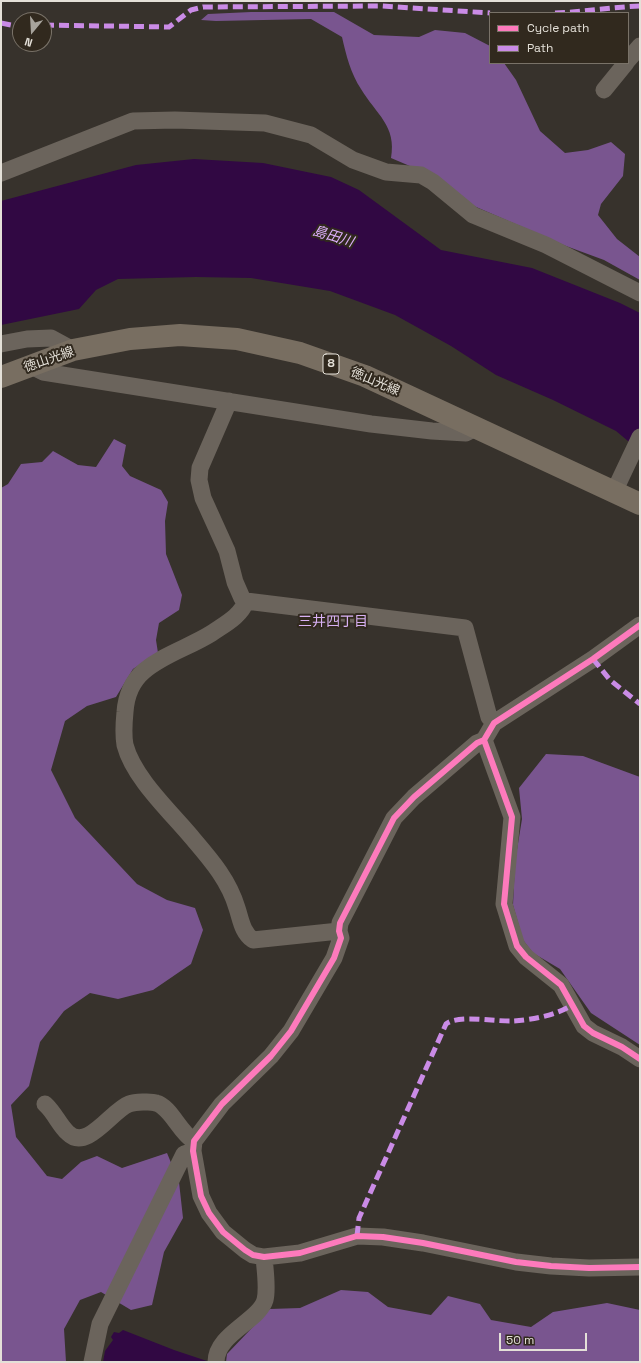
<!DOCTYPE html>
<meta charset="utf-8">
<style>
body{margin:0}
#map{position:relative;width:641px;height:1363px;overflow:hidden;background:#37322c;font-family:"Space Grotesk",sans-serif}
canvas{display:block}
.frame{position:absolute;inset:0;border:2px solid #e4e0d8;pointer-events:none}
.legend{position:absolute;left:489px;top:12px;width:140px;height:52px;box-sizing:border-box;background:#31291e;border:1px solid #797268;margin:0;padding:5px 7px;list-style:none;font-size:12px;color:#e4e0d8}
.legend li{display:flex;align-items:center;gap:8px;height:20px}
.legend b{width:20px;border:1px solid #797268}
.north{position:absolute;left:12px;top:12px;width:40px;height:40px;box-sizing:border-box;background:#31291e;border:1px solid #797268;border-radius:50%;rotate:198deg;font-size:11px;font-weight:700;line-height:16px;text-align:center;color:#e4e0d8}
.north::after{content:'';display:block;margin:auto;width:14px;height:18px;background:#a7a39c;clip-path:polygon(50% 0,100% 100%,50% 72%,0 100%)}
.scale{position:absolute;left:499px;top:1333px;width:88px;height:18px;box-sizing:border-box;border:2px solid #e4e0d8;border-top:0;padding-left:5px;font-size:12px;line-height:14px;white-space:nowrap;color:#e4e0d8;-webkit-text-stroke:3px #31291e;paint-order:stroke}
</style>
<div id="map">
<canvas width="641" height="1363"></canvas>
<div class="frame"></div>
<ul class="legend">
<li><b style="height:5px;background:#fd7abc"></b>Cycle path</li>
<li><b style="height:5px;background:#ca8be6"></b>Path</li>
</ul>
<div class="north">N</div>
<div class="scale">50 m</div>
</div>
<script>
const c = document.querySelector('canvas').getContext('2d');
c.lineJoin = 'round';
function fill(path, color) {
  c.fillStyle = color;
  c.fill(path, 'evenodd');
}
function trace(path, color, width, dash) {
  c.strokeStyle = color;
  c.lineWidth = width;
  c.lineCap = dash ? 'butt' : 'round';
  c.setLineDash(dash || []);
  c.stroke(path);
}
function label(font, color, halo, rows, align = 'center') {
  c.font = font + ' "Space Grotesk","Noto Sans JP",sans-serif';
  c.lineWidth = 4;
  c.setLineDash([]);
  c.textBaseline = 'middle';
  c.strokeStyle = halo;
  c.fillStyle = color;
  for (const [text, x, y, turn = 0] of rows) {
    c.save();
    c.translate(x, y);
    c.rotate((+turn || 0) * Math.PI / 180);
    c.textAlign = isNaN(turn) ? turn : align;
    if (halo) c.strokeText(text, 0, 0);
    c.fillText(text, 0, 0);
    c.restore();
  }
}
fill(new Path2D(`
 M 251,12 L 334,12 L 374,35 L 419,37 L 435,30 L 465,33 L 490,46 L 490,63 L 504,63 L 516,80 L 540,131 L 565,153 L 588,150 L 611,142 L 625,154 L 623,176 L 601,204 L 598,215 L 617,239 L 640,257 L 640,280 L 604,260 L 566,246 L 467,203 L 438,178 L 391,158 C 397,126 376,114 361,89 C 351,74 346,55 342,37 L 311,19 L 216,21 L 201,20 L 208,14 Z
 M 114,439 L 126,445 L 122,466 L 130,476 L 161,490 L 168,502 L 165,521 L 166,554 L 182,595 L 179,610 L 159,623 L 156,640 L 158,653 L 133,669 L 116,697 L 87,706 L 65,721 L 51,770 L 75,818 L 137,884 L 167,900 L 195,908 L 203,930 L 191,964 L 153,990 L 118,999 L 90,993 L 64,1011 L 40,1042 L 29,1086 L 11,1105 L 16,1137 L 47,1176 L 62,1179 L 81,1162 L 97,1156 L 122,1168 L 167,1153 L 179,1182 L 183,1218 L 164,1252 L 152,1305 L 131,1310 L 101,1292 L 80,1300 L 64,1329 L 66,1362 L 1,1362 L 1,488 L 8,484 L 21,464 L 42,462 L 53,451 L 78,465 L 96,467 Z
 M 546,754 L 583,756 L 640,777 L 640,1045 L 591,1013 L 560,969 L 533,953 L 523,940 L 513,905 L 515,862 L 522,819 L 519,788 Z
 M 341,1290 L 368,1292 L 388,1307 L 431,1315 L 448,1296 L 480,1304 L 491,1320 L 531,1327 L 553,1312 L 607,1303 L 640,1310 L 640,1362 L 226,1362 L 227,1354 L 270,1309 L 300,1308 Z`), '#79558f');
fill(new Path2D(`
 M 194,159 L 263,163 L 331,177 L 359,190 L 441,250 L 532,268 L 620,303 L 640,313 L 640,451 L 616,431 L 553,400 L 496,375 L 451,346 L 395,315 L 330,291 L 251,278 L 196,277 L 118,279 L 96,290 L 79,309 L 1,325 L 1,201 L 136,165 Z
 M 123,1330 L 174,1350 L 210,1362 L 103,1362 L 105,1351 L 113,1340 L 111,1337 L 114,1332 L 119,1333 Z`), '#310843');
trace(new Path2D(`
 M 628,60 L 640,46
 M 604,90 L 626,63
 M 1,173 L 133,121 L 175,120 L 265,123 L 311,135 L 353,160 L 386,172 L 421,175 L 433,182 L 473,215 L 546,245 L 640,293
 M 1,344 L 27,339 L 51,338 L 73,350
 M 31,366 L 43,372 L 371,424 L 432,431 L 466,433 L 478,427
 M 229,401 L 200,468 L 199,480 L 203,498 L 227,551 L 235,582 L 242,598 L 246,601 L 465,628 L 489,717 L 494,723
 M 614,492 L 640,437
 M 246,601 C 241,616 225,624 212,633 C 190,647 164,654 144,671 C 132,681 126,697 125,712 C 124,722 123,734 125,745 C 134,779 172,813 194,840 C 212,861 229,881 237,908 C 241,920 242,932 253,940 L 339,931
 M 640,625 L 593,659 L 494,723 L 484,740 L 512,817 L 504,904 L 517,946 L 526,957 L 561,985 L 584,1026 L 593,1033 L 622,1047 L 640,1059
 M 484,740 L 477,743 L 414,797 L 394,818 L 340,923 L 339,931 L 341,938 L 334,958 L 291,1031 L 271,1056 L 222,1104 L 194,1141 L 193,1151 L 201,1196 L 209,1213 L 223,1232 L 245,1250 L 253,1255 L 264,1257 L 300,1253 L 357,1236 L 383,1237 L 423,1243 L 516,1262 L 551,1266 L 589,1268 L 640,1267
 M 45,1104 C 55,1113 59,1125 68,1133 C 87,1152 112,1110 129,1104 C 135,1102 151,1101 156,1103 C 171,1107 179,1132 194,1141
 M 92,1362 L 100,1324 L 184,1154 L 193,1151
 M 216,1362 C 216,1334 259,1321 265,1300 C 268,1288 265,1270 264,1257`), '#6b645c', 17);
trace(new Path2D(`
 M 1,377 L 73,350 L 130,339 L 180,335 L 237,339 L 300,353 L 365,376 L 640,504`), '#786e61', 22);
trace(new Path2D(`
 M 555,13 C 584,12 612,7 640,6
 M 1,23 L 20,27
 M 44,25 L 169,27 L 191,10 L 203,7 L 382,6 L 490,13
 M 593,659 L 610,680 L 640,704
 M 357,1236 L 359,1218 L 446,1024 C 458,1014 497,1022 513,1021 C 531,1020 557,1015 572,1005`), '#ca8be6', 5, [10, 5]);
trace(new Path2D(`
 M 640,625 L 593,659 L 494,723 L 484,740 L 512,817 L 504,904 L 517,946 L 526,957 L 561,985 L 584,1026 L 593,1033 L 622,1047 L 640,1059
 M 484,740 L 477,743 L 414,797 L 394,818 L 340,923 L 339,931 L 341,938 L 334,958 L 291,1031 L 271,1056 L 222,1104 L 194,1141 L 193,1151 L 201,1196 L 209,1213 L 223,1232 L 245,1250 L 253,1255 L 264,1257 L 300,1253 L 357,1236 L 383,1237 L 423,1243 L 516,1262 L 551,1266 L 589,1268 L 640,1267`), '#fd7abc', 6);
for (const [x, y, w] of [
 [331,364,16]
]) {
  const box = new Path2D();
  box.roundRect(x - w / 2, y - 10, w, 20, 3);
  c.fillStyle = '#31291e';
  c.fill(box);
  trace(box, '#e4e0d8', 1);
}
label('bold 12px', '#e4e0d8', null, [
 ["8",331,364]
]);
label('13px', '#e4e0d8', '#31291e', [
 ["徳山光線",49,360,-19],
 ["徳山光線",375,382,23]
]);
label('italic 14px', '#dcaffb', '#31291e', [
 ["島田川",333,237,17]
]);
label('14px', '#d8b1f4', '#31291e', [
 ["三井四丁目",333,622]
]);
</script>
